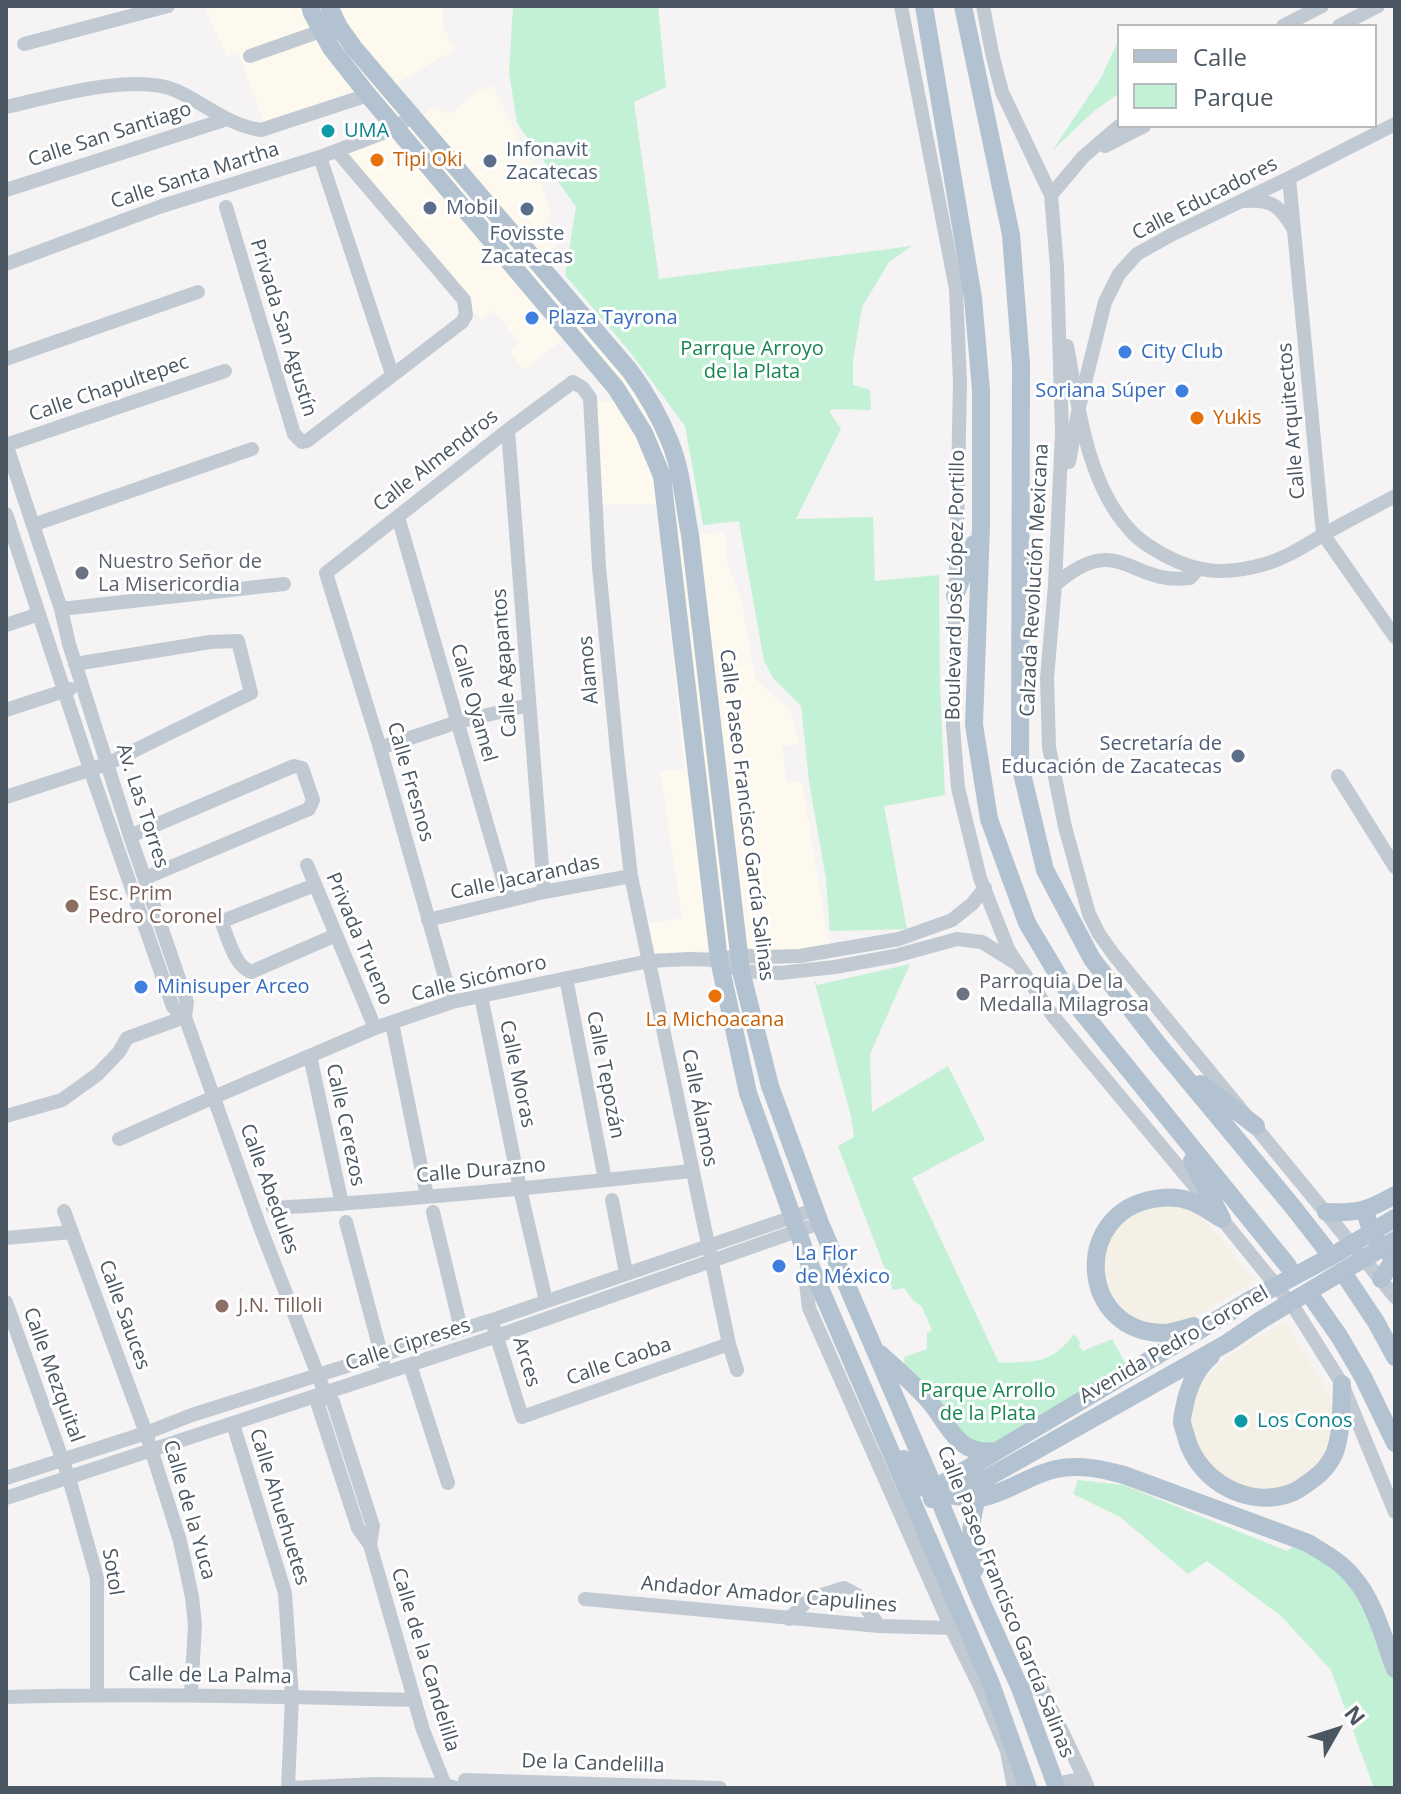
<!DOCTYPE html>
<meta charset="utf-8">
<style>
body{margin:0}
#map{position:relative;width:1401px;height:1794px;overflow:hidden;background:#f5f3f3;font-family:"Open Sans",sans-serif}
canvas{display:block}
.frame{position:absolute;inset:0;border:8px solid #4a5661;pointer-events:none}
.legend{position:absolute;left:1117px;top:24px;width:260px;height:104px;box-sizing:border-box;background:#fff;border:2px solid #b7bbc0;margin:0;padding:10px 14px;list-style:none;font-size:24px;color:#4a5661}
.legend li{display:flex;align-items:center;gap:16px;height:40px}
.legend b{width:40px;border:2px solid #b7bbc0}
.north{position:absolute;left:1297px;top:1690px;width:80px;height:80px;-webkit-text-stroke:6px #fff;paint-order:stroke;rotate:51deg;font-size:22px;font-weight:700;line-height:32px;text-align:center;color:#4a5661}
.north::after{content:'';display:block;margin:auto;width:28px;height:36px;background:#4a5661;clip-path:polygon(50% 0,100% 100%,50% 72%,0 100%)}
</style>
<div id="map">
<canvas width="1401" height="1794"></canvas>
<div class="frame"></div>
<ul class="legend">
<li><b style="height:10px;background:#b3c2d1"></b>Calle</li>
<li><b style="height:22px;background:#c3f1d5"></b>Parque</li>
</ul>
<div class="north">N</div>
</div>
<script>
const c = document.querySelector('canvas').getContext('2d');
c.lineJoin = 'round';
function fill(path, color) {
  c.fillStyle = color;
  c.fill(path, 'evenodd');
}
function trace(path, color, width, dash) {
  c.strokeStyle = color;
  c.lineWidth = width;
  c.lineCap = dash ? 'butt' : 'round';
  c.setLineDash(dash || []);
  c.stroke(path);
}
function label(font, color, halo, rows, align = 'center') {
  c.font = font + ' "Open Sans",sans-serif';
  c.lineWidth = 6;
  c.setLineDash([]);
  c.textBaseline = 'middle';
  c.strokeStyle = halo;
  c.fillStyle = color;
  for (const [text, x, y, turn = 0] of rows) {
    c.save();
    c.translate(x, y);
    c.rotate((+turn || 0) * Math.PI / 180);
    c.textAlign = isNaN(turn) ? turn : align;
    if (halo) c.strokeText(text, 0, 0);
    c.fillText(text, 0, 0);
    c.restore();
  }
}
fill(new Path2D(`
 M 204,6 L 443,6 L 443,27 L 455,49 L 389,88 L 416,122 L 432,108 L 451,114 L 475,93 L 493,85 L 530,161 L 534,165 L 551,212 L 547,220 L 563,239 L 537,262 L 655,412 L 690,535 L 725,532 L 728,566 L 740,594 L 756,680 L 789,708 L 800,744 L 782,746 L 787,783 L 802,781 L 830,951 L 699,951 L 649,961 L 641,925 L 682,918 L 660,771 L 684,769 L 657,504 L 597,505 L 590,401 L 624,402 L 571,333 L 524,370 L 510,352 L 519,343 L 494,311 L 482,321 L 351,168 L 337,151 L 396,128 L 368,95 L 266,128 L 238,53 L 227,57 Z`), '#fdf9ef');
fill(new Path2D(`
 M 513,6 L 658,6 L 666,87 L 634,102 L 659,279 L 912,246 L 889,262 L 862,307 L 853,361 L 853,385 L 870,390 L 871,410 L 834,409 L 829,411 L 841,429 L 796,519 L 873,517 L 875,581 L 939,575 L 940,684 L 945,795 L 884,806 L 907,929 L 830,931 L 826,879 L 809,781 L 801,706 L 774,679 L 764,661 L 739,521 L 703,525 L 685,426 L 630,352 L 565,275 L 576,207 L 517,123 L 509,72 Z
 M 1119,39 L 1119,93 L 1093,112 L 1052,151 L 1101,78 Z
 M 910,964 L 870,1054 L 872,1112 L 948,1066 L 985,1140 L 912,1178 L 999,1363 C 1035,1361 1051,1365 1074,1334 L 1080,1342 L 1079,1346 L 1083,1351 L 1112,1339 L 1127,1366 L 997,1444 L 978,1445 L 963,1437 L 905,1367 L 904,1357 L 927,1349 L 927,1333 L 932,1330 L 922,1307 L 913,1300 L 904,1288 L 893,1290 L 838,1146 L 854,1137 L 851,1116 L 814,980 L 817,985 Z
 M 1078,1480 L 1123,1485 L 1287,1551 L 1297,1544 L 1348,1580 L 1381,1644 L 1395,1681 L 1395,1788 L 1374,1788 L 1331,1670 L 1281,1616 L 1207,1561 L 1188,1574 L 1120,1517 L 1073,1494 Z`), '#c3f1d5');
fill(new Path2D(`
 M 1160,1204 C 1172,1206 1185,1207 1196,1214 C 1216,1228 1238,1262 1254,1281 C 1232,1294 1190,1324 1166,1324 C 1124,1325 1092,1282 1108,1243 C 1111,1235 1117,1223 1125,1218 C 1135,1212 1149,1209 1160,1204 Z
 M 1285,1321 C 1296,1339 1306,1356 1317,1374 C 1321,1380 1326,1387 1329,1395 C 1351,1457 1281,1518 1225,1479 C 1211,1469 1201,1457 1196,1441 C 1190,1422 1191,1400 1202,1383 C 1218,1358 1260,1337 1285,1321 Z`), '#f5f0e5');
trace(new Path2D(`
 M 901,6 L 956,289 L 960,383 L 953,726 L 958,788 L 980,878 L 1009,951 L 1053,1016 L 1222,1219 L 1295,1309 L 1342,1384 L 1395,1512
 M 983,6 L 992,53 L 1002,92 L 1051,195 L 1057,267 L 1062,432 L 1055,585 L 1047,678 L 1049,747 L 1065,827 L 1089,914 L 1099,934 L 1114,955 L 1395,1297
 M 1283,26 L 1322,6
 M 1339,26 L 1378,6
 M 24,44 L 168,6
 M 250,56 L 321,31
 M 6,107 C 51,97 134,72 177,91 C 205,104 230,126 261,130 L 368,95
 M 1105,146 L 1144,126
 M 320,157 L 392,374
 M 1289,178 L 1323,534 L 1395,637
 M 6,190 L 227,119
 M 1051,195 L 1083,157 L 1119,126
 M 1246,201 C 1273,199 1280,207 1293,228
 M 226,207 L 294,434 L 302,442 L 307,441 L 462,322 L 466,315 L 464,300 L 337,151
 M 6,264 L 162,206 L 320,157 L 396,128 L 411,116
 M 1067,346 C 1078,405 1087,484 1130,530 C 1139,541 1152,548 1164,555 C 1199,574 1227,575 1265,564 C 1287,558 1305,545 1325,534 C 1348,520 1372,509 1395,496
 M 6,359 L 198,292
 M 508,430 L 544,892
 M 6,444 L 61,609 L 69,644 L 130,836 L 187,1002 L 185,1017
 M 6,445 L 225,371
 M 1069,462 L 1079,407 L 1105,302 L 1119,274 L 1137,254 L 1173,234 L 1289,178 L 1395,124
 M 6,514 L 90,769 L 173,1007 L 185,1017 L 260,1227 L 325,1393 L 333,1402 L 373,1526 L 370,1545
 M 398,517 L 509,900
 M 33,525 L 252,449
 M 1055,585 C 1119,529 1129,586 1190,578 L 1198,569
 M 61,609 L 284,584
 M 6,625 L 39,614
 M 6,710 L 70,689
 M 380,748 L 458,722 L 529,705
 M 1338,776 L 1395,867
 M 6,797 L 107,764 L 251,693 L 238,641 L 210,642 L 75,664
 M 130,836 L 294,766 L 302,768 L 313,800 L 309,809 L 145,878
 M 307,865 L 375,1028
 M 315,885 L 225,920 L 223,926 C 229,941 235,966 251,972 L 336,935
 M 428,920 L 544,892 L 631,876
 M 734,968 L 741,971 L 780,973 L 835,967 L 895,956 L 957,939 L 982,942 L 1014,962
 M 566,978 L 605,1180
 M 481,996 L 520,1189 L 546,1301
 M 452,1002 L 380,748 L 326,573 L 508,430 L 573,382 L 583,388 L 590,398 L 599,567 L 618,762 L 631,876 L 729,1344 L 737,1370
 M 392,1023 L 427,1196
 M 310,1056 L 342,1204
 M 6,1116 L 62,1100 L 98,1074 L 119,1052 L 127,1038 L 185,1017
 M 119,1139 L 214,1097 L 375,1028 L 452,1002 L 649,961 L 689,959 L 719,960 L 739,955 L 761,957 L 800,956 L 899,939 L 952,920 L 972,904 L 985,888
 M 612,1200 L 626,1273
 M 273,1208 C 413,1200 552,1186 691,1171
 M 64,1211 L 146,1433 L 180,1541 L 192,1597 L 195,1625 L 191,1694
 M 433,1212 L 461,1329
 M 346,1222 L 383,1361
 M 6,1238 L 72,1232
 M 808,1261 L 806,1284 L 809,1308 L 951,1628 L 981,1689 L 1007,1751 L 1014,1788
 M 6,1302 L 69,1478 L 97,1578 L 97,1694
 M 494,1328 L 522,1417 L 729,1344
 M 410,1365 L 448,1483
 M 325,1393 L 318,1405 L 358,1528 L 370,1545 L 423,1730 L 445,1785
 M 233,1424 L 285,1593 L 292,1697 L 288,1788
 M 6,1478 L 146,1433 L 192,1415 L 492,1320 L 816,1209
 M 6,1498 L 497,1336 L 820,1223
 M 585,1599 L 879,1626 L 951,1628
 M 789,1619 L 809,1599 L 844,1588 L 857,1595 L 879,1626
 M 1020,1688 L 1042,1689 L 1084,1778
 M 6,1697 C 142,1693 278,1697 414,1700
 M 465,1780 L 720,1788
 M 1056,1784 L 1084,1778 L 1088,1788
 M 291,1788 L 375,1784 L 445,1785 L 457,1788`), '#c1cad2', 14);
trace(new Path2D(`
 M 310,6 L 312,13 L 331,48 L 368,95 L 616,388 L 644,433 L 662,476 L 719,960 L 748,1093 L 808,1260 L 991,1684 L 1028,1788
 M 329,6 L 339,27 L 354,48 L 630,371 C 646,393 660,417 670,442 C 682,471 684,505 690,535 L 741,971 L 770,1086 L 820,1223 L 936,1492 L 980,1599 L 1020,1688 L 1057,1788
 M 924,6 L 973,298 L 981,390 L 981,526 L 974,725 L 989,819 L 1027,923 L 1074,1002 L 1288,1266
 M 963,6 L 1011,235 L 1021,364 L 1020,765 L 1045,870 L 1092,959 L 1157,1043 L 1293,1207 L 1325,1248
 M 955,596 L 974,544
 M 1201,1084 L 1256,1126
 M 1192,1161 L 1222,1219
 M 1365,1210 C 1371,1234 1375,1243 1395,1258 L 1381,1279
 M 1326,1212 C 1358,1213 1367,1211 1395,1195
 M 1348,1280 L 1376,1322 L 1395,1357
 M 1313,1299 L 1339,1336 L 1363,1377 L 1395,1443
 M 1193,1326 C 1183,1329 1173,1333 1163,1333 C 1079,1332 1071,1213 1154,1199 C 1165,1197 1179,1197 1190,1201 C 1201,1205 1212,1213 1222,1219
 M 880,1354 C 897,1369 915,1385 930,1402 C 950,1426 957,1456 996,1451
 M 1211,1356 C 1196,1369 1189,1385 1185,1404 C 1184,1409 1182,1417 1182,1422 C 1183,1428 1186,1435 1187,1440 C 1200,1482 1249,1509 1291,1493 C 1298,1491 1305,1485 1312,1480 C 1322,1473 1330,1464 1335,1452 C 1342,1432 1341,1406 1342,1384
 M 904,1459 C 920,1490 921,1490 955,1496 L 1227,1343 L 1261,1320
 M 955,1496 C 963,1497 972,1499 980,1498 C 1007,1493 1029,1475 1056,1469 C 1079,1464 1102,1469 1124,1475 L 1308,1543 C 1324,1553 1341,1562 1353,1577 C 1374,1600 1384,1640 1395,1669
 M 932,1499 L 945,1482 L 1250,1300
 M 975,1569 C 971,1539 968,1517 981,1489`), '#b3c2d1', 18);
trace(new Path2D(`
 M 1250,1300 L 1332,1256 L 1395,1218
 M 1261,1320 L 1395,1240`), '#b3c2d1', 18);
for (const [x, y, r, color] of [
 [328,131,8,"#0f9aa8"],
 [377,160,8,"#e8710a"],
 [490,161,8,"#5c6f8a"],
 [430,208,8,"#5c6f8a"],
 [527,209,8,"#5c6f8a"],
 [532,318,8,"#3f7fe0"],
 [1125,352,8,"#3f7fe0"],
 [1182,391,8,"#3f7fe0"],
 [1197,418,8,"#e8710a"],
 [82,573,8,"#6b7280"],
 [1238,756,8,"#5c6f8a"],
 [72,906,8,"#8d6e63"],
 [141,987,8,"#3f7fe0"],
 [963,994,8,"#6b7280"],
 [715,996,8,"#e8710a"],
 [779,1266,8,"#3f7fe0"],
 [222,1306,8,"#8d6e63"],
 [1241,1421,8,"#0f9aa8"]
]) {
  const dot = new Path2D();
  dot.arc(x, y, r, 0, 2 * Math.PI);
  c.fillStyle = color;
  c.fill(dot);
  trace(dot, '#fff', 3);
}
label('20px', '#0d838f', '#fff', [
 ["UMA",344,131],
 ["Los Conos",1257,1421]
], 'left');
label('20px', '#4a5661', '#fff', [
 ["Calle San Santiago",110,135,-18],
 ["Calle Santa Martha",195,176,-18],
 ["Calle Educadores",1205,199,-27],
 ["Privada San Agustín",283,328,73],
 ["Calle Chapultepec",109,389,-19],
 ["Calle Arquitectos",1292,421,-95],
 ["Calle Almendros",436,461,-38],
 ["Calzada Revolución Mexicana",1035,580,-87],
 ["Boulevard José López Portillo",956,585,-89],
 ["Calle Agapantos",505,663,-94],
 ["Alamos",589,670,-95],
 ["Calle Oyamel",473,703,74],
 ["Calle Fresnos",410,782,74],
 ["Av. Las Torres",142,806,72],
 ["Calle Paseo Francisco García Salinas",746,815,83],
 ["Calle Jacarandas",525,878,-12],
 ["Privada Trueno",359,939,67],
 ["Calle Sicómoro",479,979,-14],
 ["Calle Moras",517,1074,78],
 ["Calle Tepozán",605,1075,79],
 ["Calle Álamos",699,1108,79],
 ["Calle Cerezos",345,1125,78],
 ["Calle Durazno",481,1171,-5],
 ["Calle Abedules",269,1189,70],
 ["Calle Sauces",124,1315,70],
 ["Calle Cipreses",408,1345,-18],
 ["Avenida Pedro Coronel",1174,1345,-30],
 ["Arces",526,1362,73],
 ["Calle Caoba",619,1362,-19],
 ["Calle Mezquital",53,1375,70],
 ["Calle Ahuehuetes",279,1507,73],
 ["Calle de la Yuca",189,1510,74],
 ["Sotol",112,1572,81],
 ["Andador Amador Capulines",769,1595,5],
 ["Calle Paseo Francisco García Salinas",1005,1602,68],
 ["Calle de la Candelilla",425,1660,73],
 ["Calle de La Palma",210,1676,1],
 ["De la Candelilla",593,1764,2]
]);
label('20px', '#4e5e75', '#fff', [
 ["Infonavit",506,150],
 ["Zacatecas",506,173],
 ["Mobil",446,208],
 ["Fovisste",527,234,"center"],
 ["Zacatecas",527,257,"center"],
 ["Secretaría de",1222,744,"right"],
 ["Educación de Zacatecas",1222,767,"right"]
], 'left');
label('20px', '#c56008', '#fff', [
 ["Tipi Oki",393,160],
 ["Yukis",1213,418],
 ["La Michoacana",715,1020,"center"]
], 'left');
label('20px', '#366cbe', '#fff', [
 ["Plaza Tayrona",548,318],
 ["City Club",1141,352],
 ["Soriana Súper",1166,391,"right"],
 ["Minisuper Arceo",157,987],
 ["La Flor",795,1254],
 ["de México",795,1277]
], 'left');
label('20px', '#17864f', '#fff', [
 ["Parrque Arroyo",752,349],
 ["de la Plata",752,372],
 ["Parque Arrollo",988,1391],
 ["de la Plata",988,1414]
]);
label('20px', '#5b616d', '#fff', [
 ["Nuestro Señor de",98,562],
 ["La Misericordia",98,585],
 ["Parroquia De la",979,982],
 ["Medalla Milagrosa",979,1005]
], 'left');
label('20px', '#785e54', '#fff', [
 ["Esc. Prim",88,894],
 ["Pedro Coronel",88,917],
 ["J.N. Tilloli",238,1306]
], 'left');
</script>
